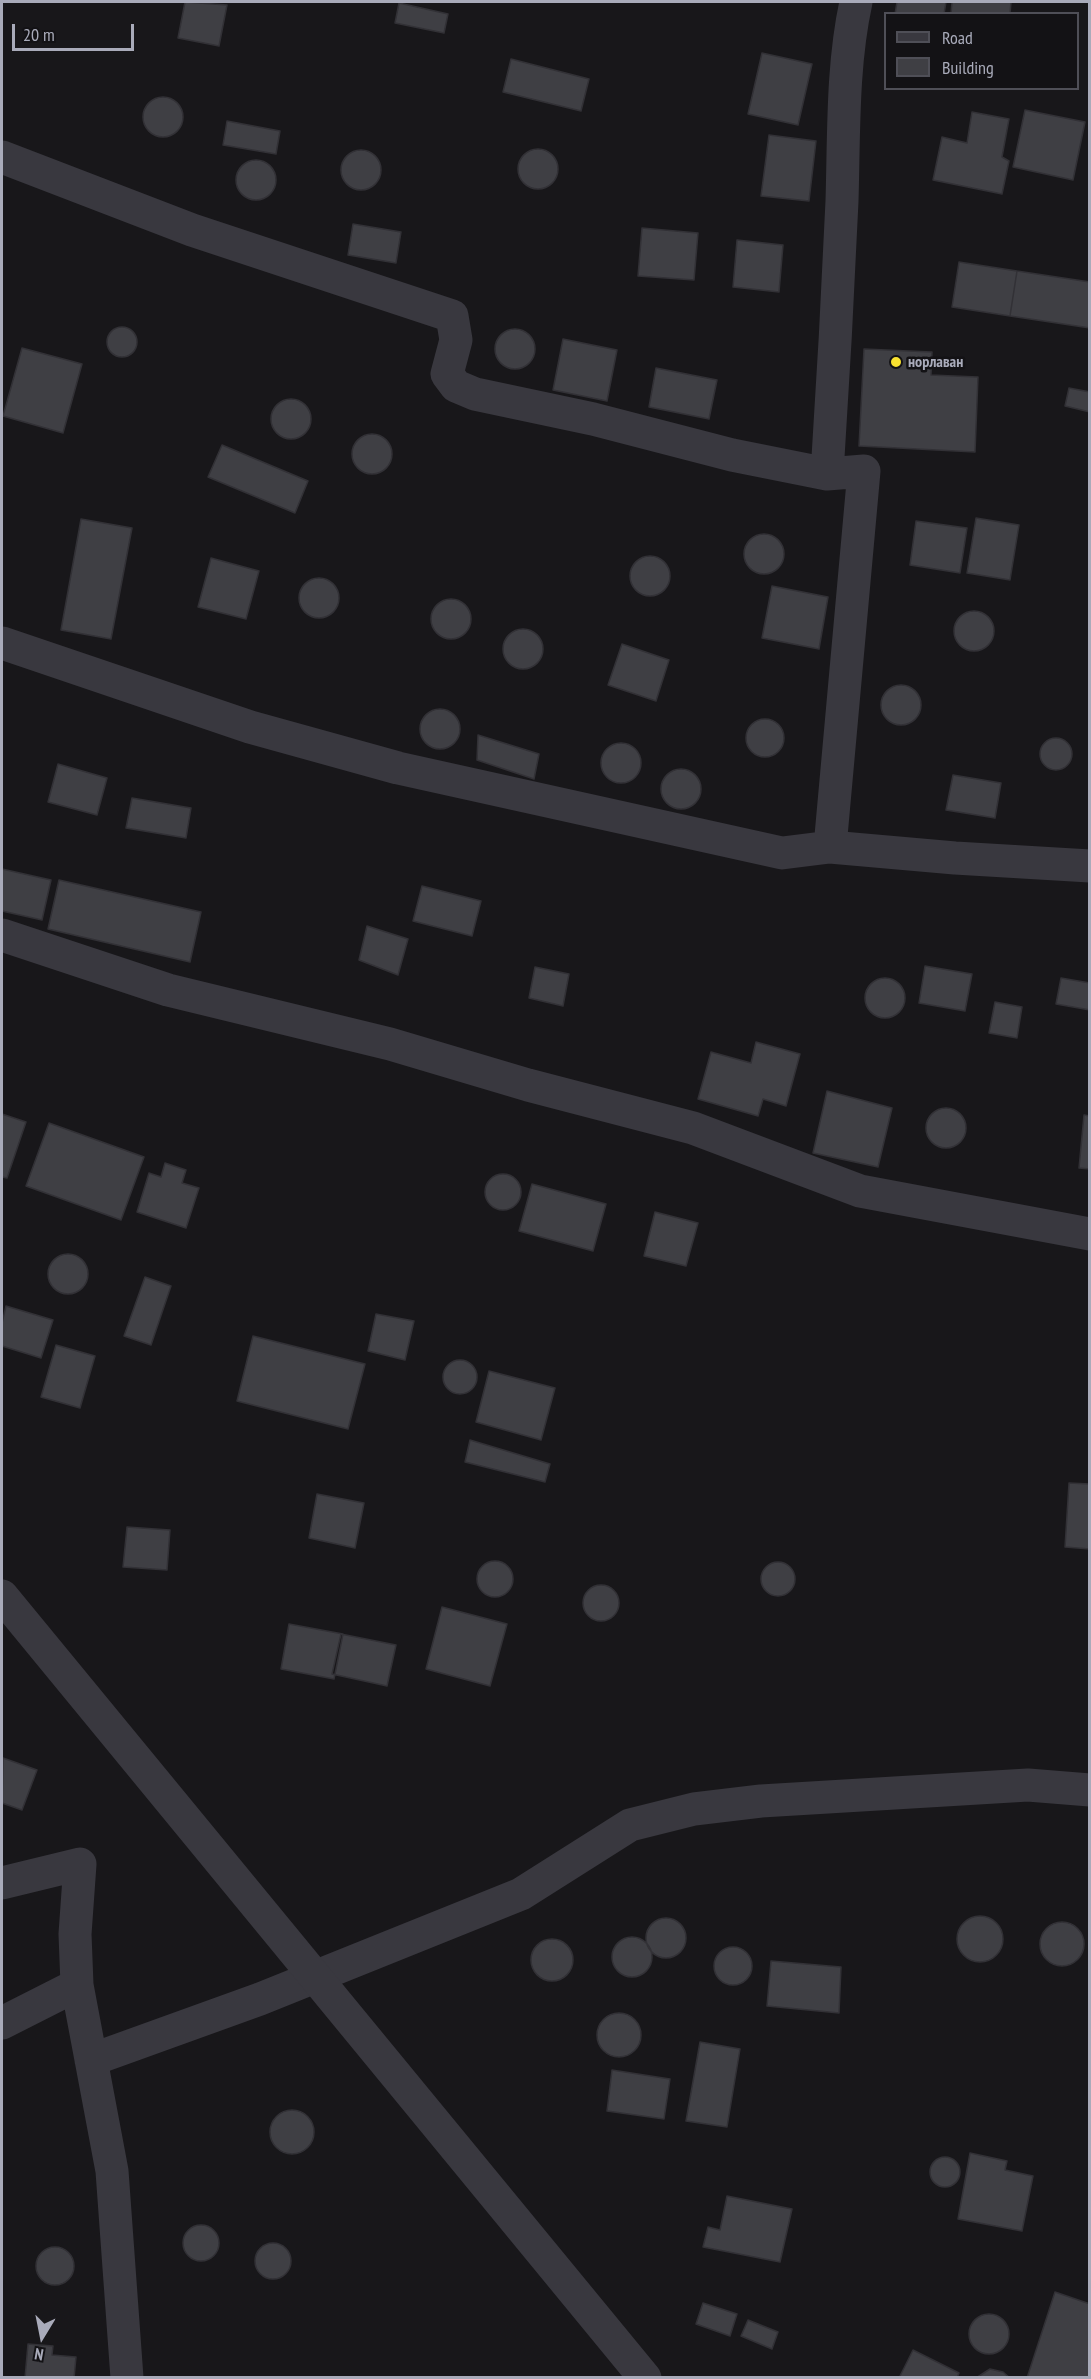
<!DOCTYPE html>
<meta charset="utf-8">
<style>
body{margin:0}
#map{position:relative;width:1091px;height:2379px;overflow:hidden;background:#18171a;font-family:"PT Sans Narrow",sans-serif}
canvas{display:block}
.frame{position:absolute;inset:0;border:3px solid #a9abba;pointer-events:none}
.legend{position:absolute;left:884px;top:12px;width:195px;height:78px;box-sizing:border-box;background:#131215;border:2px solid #4f4f57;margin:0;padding:8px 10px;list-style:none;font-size:18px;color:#a9abba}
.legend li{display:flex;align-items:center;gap:12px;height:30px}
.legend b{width:30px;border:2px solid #4f4f57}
.north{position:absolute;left:12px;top:2307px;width:60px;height:60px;-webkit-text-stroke:4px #131215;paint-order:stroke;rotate:190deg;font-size:16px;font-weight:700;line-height:24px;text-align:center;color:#a9abba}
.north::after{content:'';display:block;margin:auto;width:21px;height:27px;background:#a9abba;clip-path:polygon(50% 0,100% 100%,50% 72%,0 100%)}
.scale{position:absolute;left:12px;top:24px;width:122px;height:27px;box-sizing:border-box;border:3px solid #a9abba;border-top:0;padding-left:8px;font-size:18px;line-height:21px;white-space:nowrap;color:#a9abba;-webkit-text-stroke:4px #131215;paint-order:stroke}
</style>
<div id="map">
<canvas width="1091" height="2379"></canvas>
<div class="frame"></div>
<ul class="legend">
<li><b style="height:8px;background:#39383f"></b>Road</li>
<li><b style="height:16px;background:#3f3f44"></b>Building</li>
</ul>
<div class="north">N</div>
<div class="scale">20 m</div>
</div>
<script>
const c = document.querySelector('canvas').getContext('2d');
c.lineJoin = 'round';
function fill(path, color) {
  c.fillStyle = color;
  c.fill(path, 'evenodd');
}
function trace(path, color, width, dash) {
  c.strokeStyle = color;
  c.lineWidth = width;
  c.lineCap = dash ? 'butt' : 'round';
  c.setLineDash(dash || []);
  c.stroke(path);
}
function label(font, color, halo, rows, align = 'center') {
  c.font = font + ' "PT Sans Narrow",sans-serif';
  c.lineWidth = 5;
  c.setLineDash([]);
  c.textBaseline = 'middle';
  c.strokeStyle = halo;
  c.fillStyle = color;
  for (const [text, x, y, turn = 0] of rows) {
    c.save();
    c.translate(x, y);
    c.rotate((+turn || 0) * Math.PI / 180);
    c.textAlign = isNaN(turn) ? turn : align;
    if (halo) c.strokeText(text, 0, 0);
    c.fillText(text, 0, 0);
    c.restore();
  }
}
const building = new Path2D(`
 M 185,2 L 227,5 L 219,46 L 178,38 Z
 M 897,2 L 946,2 L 944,14 L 895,14 Z
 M 952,2 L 1011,2 L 1010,14 L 951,14 Z
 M 399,3 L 448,14 L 444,33 L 395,23 Z
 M 762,53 L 812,64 L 798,125 L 748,114 Z
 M 511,59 L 589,79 L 581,111 L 503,92 Z
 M143 117a20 20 0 1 1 40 0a20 20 0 1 1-40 0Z
 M 1025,110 L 1085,122 L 1073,180 L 1013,167 Z
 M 972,112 L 1009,119 L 1002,157 L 1009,161 L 1002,194 L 933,180 L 942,137 L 967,143 Z
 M 227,121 L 280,131 L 276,154 L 223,145 Z
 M 769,135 L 816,141 L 809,201 L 761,196 Z
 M518 169a20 20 0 1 1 40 0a20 20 0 1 1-40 0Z
 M341 170a20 20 0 1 1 40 0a20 20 0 1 1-40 0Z
 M236 180a20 20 0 1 1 40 0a20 20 0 1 1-40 0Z
 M 353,224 L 401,232 L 396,263 L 348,255 Z
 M 642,228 L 698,233 L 694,280 L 638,276 Z
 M 737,240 L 783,245 L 779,292 L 733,287 Z
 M 959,262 L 1017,271 L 1010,316 L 952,307 Z
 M 1017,271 L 1090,282 L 1090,328 L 1010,316 Z
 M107 342a15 15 0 1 1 30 0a15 15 0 1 1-30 0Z
 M495 349a20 20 0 1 1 40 0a20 20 0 1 1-40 0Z
 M 563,339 L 617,350 L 607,401 L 553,390 Z
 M 22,348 L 82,364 L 63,433 L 3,416 Z
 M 864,349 L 932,352 L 931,375 L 978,377 L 975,452 L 859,446 Z
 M 656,368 L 717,380 L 709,419 L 649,407 Z
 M 1069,388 L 1090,392 L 1090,412 L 1065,406 Z
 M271 419a20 20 0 1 1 40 0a20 20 0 1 1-40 0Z
 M352 454a20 20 0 1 1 40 0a20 20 0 1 1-40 0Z
 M 222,445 L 308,481 L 295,513 L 208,477 Z
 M 976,518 L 1019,525 L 1010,580 L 967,573 Z
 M 81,519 L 132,528 L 111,639 L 61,630 Z
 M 916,521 L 967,528 L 960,573 L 910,565 Z
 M744 554a20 20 0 1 1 40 0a20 20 0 1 1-40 0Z
 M630 576a20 20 0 1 1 40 0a20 20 0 1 1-40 0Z
 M 211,558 L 259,571 L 246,619 L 198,607 Z
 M299 598a20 20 0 1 1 40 0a20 20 0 1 1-40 0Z
 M 772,586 L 828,597 L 819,649 L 762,638 Z
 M431 619a20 20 0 1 1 40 0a20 20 0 1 1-40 0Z
 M954 631a20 20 0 1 1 40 0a20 20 0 1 1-40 0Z
 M503 649a20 20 0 1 1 40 0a20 20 0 1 1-40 0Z
 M 622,644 L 669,660 L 656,701 L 608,685 Z
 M881 705a20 20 0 1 1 40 0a20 20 0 1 1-40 0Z
 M420 729a20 20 0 1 1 40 0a20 20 0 1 1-40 0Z
 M746 738a19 19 0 1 1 38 0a19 19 0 1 1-38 0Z
 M 478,735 L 539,754 L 534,779 L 477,760 Z
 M1040 754a16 16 0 1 1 32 0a16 16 0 1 1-32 0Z
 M601 763a20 20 0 1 1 40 0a20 20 0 1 1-40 0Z
 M 58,764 L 107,778 L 97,815 L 48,802 Z
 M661 789a20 20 0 1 1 40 0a20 20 0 1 1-40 0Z
 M 953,775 L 1001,783 L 995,818 L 946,810 Z
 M 132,798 L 191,808 L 186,838 L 126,828 Z
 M 2,869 L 51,880 L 42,920 L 2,911 Z
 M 59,880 L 201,912 L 190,962 L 48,929 Z
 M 422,886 L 481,901 L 472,936 L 413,921 Z
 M 367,926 L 408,939 L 398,975 L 359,960 Z
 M 925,966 L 972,974 L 965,1011 L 919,1003 Z
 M 535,967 L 569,974 L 563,1006 L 529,998 Z
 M 1061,978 L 1090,983 L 1090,1010 L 1056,1004 Z
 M865 998a20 20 0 1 1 40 0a20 20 0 1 1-40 0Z
 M 995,1002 L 1022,1007 L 1017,1038 L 989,1033 Z
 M 756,1042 L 800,1054 L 786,1106 L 763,1099 L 758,1116 L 698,1099 L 711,1052 L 751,1063 Z
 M 827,1091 L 892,1108 L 878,1167 L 813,1153 Z
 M926 1128a20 20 0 1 1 40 0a20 20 0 1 1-40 0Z
 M 2,1114 L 26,1122 L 7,1178 L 2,1177 Z
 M 1084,1115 L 1090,1116 L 1090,1169 L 1079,1168 Z
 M 49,1123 L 144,1157 L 121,1220 L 26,1186 Z
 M 165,1163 L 186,1170 L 182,1183 L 199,1188 L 186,1228 L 137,1212 L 149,1173 L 161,1177 Z
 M485 1192a18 18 0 1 1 36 0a18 18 0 1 1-36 0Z
 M 532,1184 L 606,1204 L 593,1251 L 519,1231 Z
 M 655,1212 L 698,1223 L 686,1266 L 644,1256 Z
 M48 1274a20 20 0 1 1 40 0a20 20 0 1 1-40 0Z
 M 145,1277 L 171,1286 L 151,1345 L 124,1336 Z
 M 6,1306 L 53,1320 L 41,1358 L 2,1346 L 2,1323 Z
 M 376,1314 L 414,1321 L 405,1360 L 368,1351 Z
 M 253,1336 L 365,1364 L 348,1429 L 237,1401 Z
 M 56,1345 L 95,1356 L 80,1408 L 41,1397 Z
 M443 1377a17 17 0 1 1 34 0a17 17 0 1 1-34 0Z
 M 489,1371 L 555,1388 L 541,1440 L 476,1422 Z
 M 470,1440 L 550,1464 L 545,1482 L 465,1462 Z
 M 1069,1483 L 1090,1484 L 1090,1549 L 1065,1547 Z
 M 317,1494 L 364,1503 L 355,1548 L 309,1538 Z
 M 127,1527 L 170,1530 L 167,1570 L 123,1567 Z
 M477 1579a18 18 0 1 1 36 0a18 18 0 1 1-36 0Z
 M761 1579a17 17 0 1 1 34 0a17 17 0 1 1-34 0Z
 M583 1603a18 18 0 1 1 36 0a18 18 0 1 1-36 0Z
 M 442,1607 L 507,1624 L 490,1686 L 426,1669 Z
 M 289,1624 L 343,1634 L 334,1679 L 281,1669 Z
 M 341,1634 L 396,1645 L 387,1686 L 332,1674 Z
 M 3,1758 L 37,1770 L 22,1810 L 2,1803 Z
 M957 1939a23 23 0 1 1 46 0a23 23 0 1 1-46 0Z
 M646 1938a20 20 0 1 1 40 0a20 20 0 1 1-40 0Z
 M1040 1944a22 22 0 1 1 44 0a22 22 0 1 1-44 0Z
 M612 1957a20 20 0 1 1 40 0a20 20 0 1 1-40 0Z
 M531 1960a21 21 0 1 1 42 0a21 21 0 1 1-42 0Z
 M714 1966a19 19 0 1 1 38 0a19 19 0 1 1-38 0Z
 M 771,1961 L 841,1967 L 839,2013 L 767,2006 Z
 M597 2035a22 22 0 1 1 44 0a22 22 0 1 1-44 0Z
 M 700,2042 L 740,2049 L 727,2127 L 686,2121 Z
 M 612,2070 L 670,2079 L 664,2119 L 607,2111 Z
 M270 2132a22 22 0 1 1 44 0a22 22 0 1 1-44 0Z
 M 970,2153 L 1007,2161 L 1005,2170 L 1033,2176 L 1022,2231 L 958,2219 Z
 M930 2172a15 15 0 1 1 30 0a15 15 0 1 1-30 0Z
 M 727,2196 L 792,2209 L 780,2262 L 703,2247 L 708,2227 L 720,2230 Z
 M183 2243a18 18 0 1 1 36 0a18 18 0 1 1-36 0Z
 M255 2261a18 18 0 1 1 36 0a18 18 0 1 1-36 0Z
 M36 2266a19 19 0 1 1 38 0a19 19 0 1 1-38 0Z
 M 1055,2292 L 1090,2304 L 1090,2378 L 1027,2378 Z
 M 703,2303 L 737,2314 L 730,2336 L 696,2324 Z
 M969 2334a20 20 0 1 1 40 0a20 20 0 1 1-40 0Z
 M 748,2320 L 778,2332 L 772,2349 L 741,2336 Z
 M 28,2344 L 53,2346 L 52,2355 L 76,2357 L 74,2378 L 25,2378 Z
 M 913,2350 L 959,2373 L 957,2378 L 899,2378 Z
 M 990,2369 L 1003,2372 L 1010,2378 L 976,2378 Z`);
fill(building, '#3f3f44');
trace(building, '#323136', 1.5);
trace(new Path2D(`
 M 2,157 L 192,230 L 452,316 L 456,340 L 447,374 L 456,386 L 475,394 L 593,419 L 732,455 L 827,474 C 833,383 838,292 842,201 C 844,135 842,66 856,2
 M 827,474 L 864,471 L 830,847
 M 2,643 L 250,727 L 398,768 L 782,853 L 830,847 L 955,858 L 1090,866
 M 2,935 L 168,990 L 390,1044 L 528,1085 L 693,1128 L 860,1191 L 1090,1234
 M 2,1883 L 80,1864 L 75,1934 L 77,1985 L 112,2171 L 127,2378
 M 2,2023 L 77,1985
 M 91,2060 L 260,1999 L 521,1894 L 630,1825 L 694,1809 L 761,1801 L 1028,1785 L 1090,1790`), '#39383f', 33);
trace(new Path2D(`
 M 2,1596 L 645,2378`), '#39383f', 33);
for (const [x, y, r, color] of [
 [896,362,6,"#fae230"]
]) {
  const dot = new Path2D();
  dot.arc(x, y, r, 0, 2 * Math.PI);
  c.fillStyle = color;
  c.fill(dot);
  trace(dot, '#131215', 2);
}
label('bold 16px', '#a9abba', '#131215', [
 ["норлаван",908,362]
], 'left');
</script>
